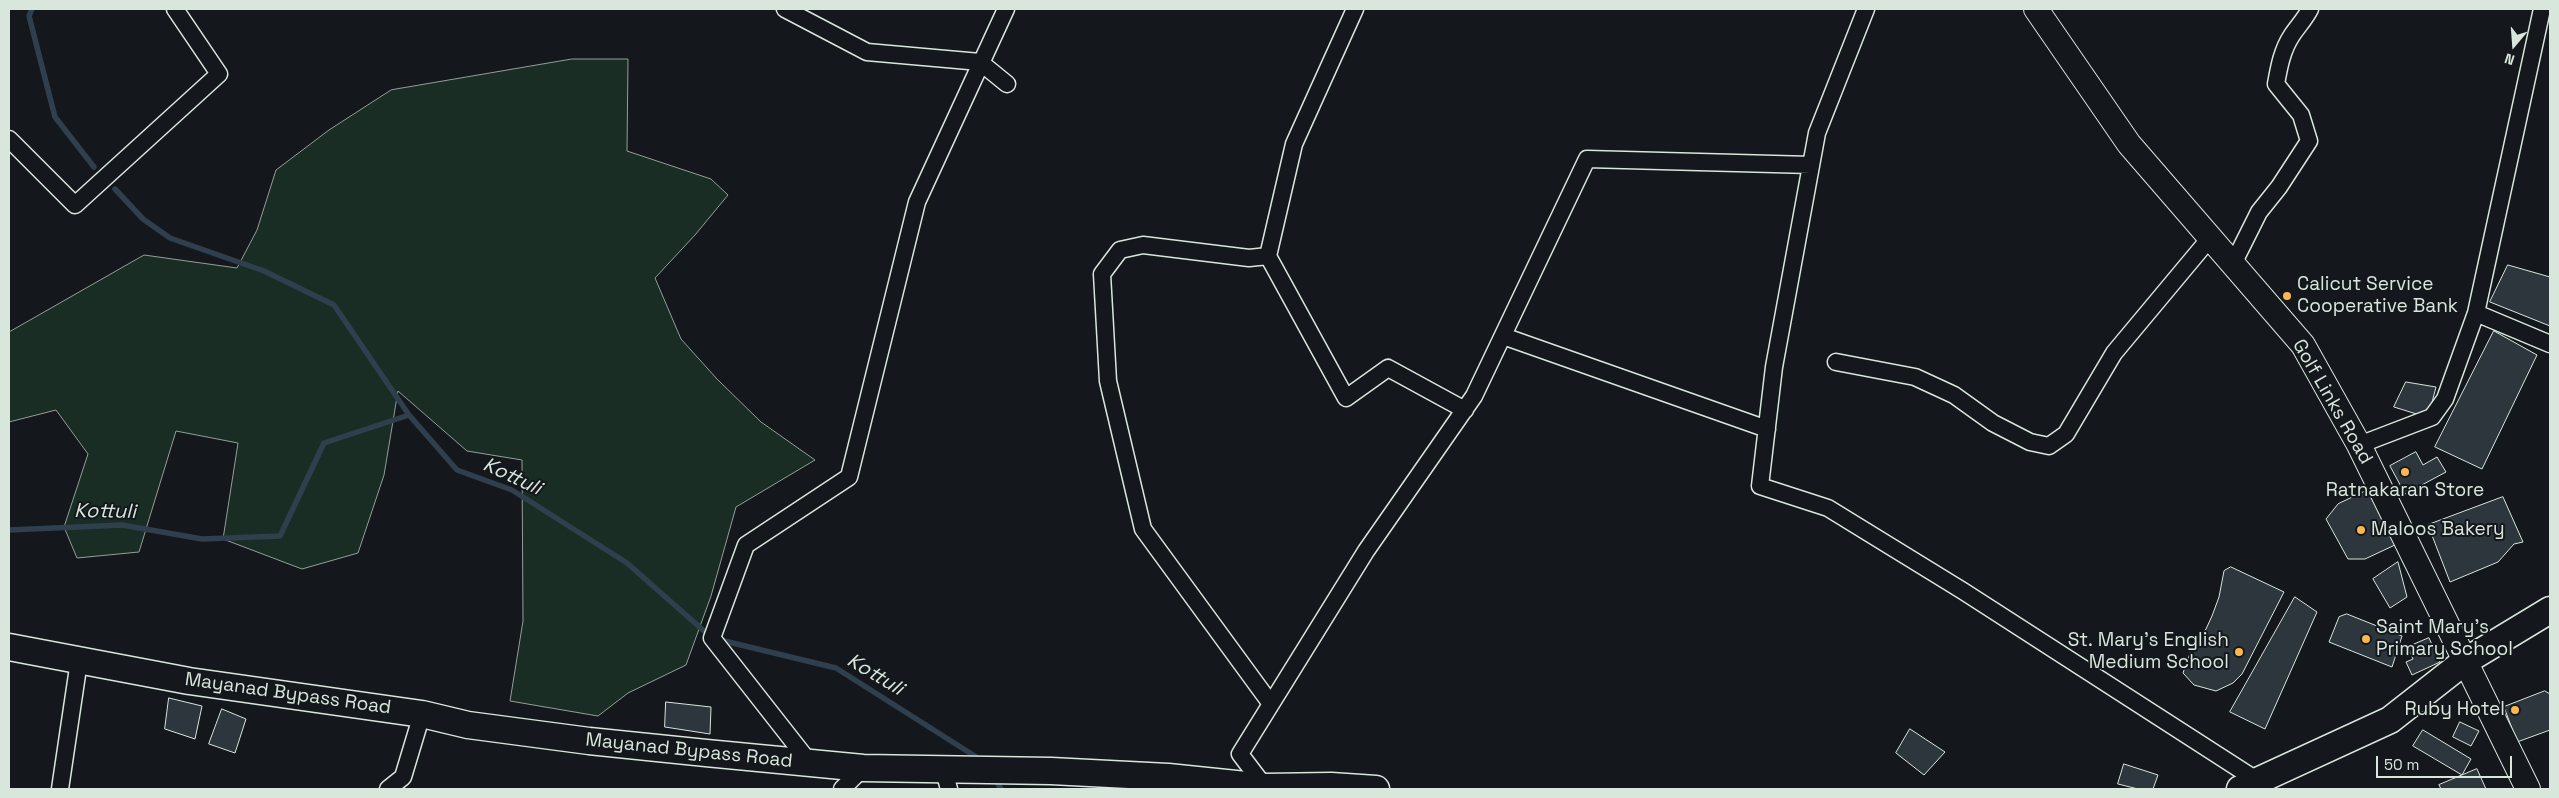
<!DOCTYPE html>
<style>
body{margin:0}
#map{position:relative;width:2559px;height:798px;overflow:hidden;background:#14181c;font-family:"Space Grotesk",sans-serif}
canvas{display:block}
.frame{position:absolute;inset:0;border:10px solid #d8e6dc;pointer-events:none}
.north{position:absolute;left:2489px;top:20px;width:50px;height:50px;-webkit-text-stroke:4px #14181c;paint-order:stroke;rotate:198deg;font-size:14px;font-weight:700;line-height:20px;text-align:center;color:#d8e6dc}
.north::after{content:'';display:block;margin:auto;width:18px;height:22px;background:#d8e6dc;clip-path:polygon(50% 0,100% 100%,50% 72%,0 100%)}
.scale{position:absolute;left:2376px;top:756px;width:136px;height:22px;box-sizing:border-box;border:2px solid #d8e6dc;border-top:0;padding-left:6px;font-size:15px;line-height:18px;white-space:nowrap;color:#d8e6dc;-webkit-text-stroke:4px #14181c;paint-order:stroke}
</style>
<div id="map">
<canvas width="2559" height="798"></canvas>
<div class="frame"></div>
<div class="north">N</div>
<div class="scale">50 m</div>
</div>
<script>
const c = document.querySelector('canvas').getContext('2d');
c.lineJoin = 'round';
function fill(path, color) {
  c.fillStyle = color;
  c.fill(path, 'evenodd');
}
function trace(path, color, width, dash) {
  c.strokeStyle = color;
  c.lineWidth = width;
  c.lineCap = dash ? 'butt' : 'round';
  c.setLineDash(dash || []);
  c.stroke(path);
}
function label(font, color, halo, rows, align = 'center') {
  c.font = font + ' "Space Grotesk",sans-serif';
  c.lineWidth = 4;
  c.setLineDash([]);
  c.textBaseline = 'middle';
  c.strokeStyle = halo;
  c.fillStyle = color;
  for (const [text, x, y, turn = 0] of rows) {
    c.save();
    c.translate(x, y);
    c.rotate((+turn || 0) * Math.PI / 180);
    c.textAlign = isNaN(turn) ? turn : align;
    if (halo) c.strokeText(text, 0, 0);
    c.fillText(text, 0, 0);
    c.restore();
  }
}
const green = new Path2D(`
 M 572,59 L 628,59 L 627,151 L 711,179 L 728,195 L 695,235 L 655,278 L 681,339 L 717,379 L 761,422 L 815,460 L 736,507 L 711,596 L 686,665 L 628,693 L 598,716 L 510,701 L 523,621 L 522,460 L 467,451 L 398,391 L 384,475 L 358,553 L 302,569 L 223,539 L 238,443 L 176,431 L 139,552 L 77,558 L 64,527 L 88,454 L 56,410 L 9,422 L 9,332 L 144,255 L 237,268 L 257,230 L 276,170 L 329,130 L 391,90 Z`);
fill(green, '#1a2d24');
trace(green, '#939e99', 1);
trace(new Path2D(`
 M 32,9 L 29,16 L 55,117 L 94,167
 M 115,189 L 143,219 L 170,238 L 264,271 L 334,305 L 409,415
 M 9,530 L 122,525 L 202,539 L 280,536 L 324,443 L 409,415 L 457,470 L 512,490 L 627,563 L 712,638 L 836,668 L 981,760
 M 994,777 L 1001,789`), '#2f3f4d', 5.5);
const building = new Path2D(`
 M 2508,265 L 2550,277 L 2550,326 L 2490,302 Z
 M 2494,331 L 2537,355 L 2482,469 L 2435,447 Z
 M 2406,382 L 2436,387 L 2430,410 L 2423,416 L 2394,407 Z
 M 2416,452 L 2423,465 L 2437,457 L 2446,472 L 2405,494 L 2390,466 Z
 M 2368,490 L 2397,544 L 2365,559 L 2348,559 L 2326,519 L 2338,504 Z
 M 2503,497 L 2523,542 L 2514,544 L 2498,562 L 2450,582 L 2428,525 Z
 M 2398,562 L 2407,597 L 2390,608 L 2373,579 Z
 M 2231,567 L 2284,592 L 2242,674 L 2233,683 L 2216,691 L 2194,685 L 2183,673 L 2194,642 L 2206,629 L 2212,616 L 2219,597 L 2224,571 Z
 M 2295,597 L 2317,612 L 2265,729 L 2230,712 Z
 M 2347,614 L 2402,636 L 2392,667 L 2329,642 L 2339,617 Z
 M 2429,638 L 2440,662 L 2412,675 L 2406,662 L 2413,659 L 2408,647 Z
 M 2545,691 L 2550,694 L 2550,730 L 2517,742 L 2504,707 Z
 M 169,698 L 202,706 L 195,739 L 165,729 Z
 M 666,702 L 711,707 L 710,734 L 665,727 Z
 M 222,709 L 246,719 L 235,753 L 209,744 Z
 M 2460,722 L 2479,731 L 2471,746 L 2453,737 Z
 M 1910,729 L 1945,752 L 1924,775 L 1896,753 Z
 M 2423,730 L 2471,759 L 2462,775 L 2413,746 Z
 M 2124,764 L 2158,775 L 2153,789 L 2138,789 L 2118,784 Z
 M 2477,769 L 2486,789 L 2441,789 L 2439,785 Z`);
fill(building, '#2c363c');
trace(building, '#d8e6dc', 1);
const street = new Path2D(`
 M 785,9 L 867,52 L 980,62 L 1007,84
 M 1866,9 L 1817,133 L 1774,367 L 1760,486 L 1828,508 L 1963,591 L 2258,781
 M 9,139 L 75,205 L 219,74 L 175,9
 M 1268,256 L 1346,398 L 1388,368 L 1465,410
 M 2233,264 L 2259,212 L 2279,187 L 2309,141 L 2301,115 L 2276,84 C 2279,67 2282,50 2292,35 C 2298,26 2305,19 2310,9
 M 2476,313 L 2550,344
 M 1503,336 L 1767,429
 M 1836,362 L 1915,377 L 1954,395 L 1993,423 L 2030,442 L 2049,446 L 2066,434 L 2114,353 L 2210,238
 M 2359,445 L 2432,417 L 2445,399 L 2476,313 L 2542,9
 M 1271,704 L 1143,529 L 1108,381 L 1102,274 L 1120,250 L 1143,245 L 1249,258 L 1268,256 L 1294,144 L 1355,9
 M 810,763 L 712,638 L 746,545 L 849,477 L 917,202 L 1006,9
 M 944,771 L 949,789
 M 1265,787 L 1240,754 L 1366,551 L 1474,396 L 1587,159 L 1811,165
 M 60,789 L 79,661
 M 388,789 L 403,777 L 422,714
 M 842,789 L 863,768`);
const secondary = new Path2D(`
 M 2036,9 L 2129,144 L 2303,345 L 2359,445 L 2528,789`);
const primary = new Path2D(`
 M 9,647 L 189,681 L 422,714 L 468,725 L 589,741 L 706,753 L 863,768 L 1051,771 L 1168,777 L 1265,787 L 1331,786 L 1376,789
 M 2240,789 L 2390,720 L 2464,662 L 2550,610`);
trace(street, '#d8e6dc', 19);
trace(secondary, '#d8e6dc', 26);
trace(primary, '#d8e6dc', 29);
trace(street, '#14181c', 16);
trace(secondary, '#14181c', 24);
trace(primary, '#14181c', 26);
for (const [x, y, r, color] of [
 [2287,296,5,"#ffb74d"],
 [2405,472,5,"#ffb74d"],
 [2361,530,5,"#ffb74d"],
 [2366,639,5,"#ffb74d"],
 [2239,652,5,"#ffb74d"],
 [2515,710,5,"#ffb74d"]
]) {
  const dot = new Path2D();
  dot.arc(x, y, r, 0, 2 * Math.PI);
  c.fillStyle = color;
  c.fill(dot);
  trace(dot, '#14181c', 2);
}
label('19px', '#d8e6dc', '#14181c', [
 ["Calicut Service",2297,285],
 ["Cooperative Bank",2297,307],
 ["Ratnakaran Store",2405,491,"center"],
 ["Maloos Bakery",2371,530],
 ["Saint Mary's",2376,628],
 ["Primary School",2376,650],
 ["St. Mary's English",2229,641,"right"],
 ["Medium School",2229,663,"right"],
 ["Ruby Hotel",2505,710,"right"]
], 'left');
label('19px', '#d8e6dc', '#14181c', [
 ["Golf Links Road",2332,402,60],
 ["Mayanad Bypass Road",288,694,8],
 ["Mayanad Bypass Road",689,751,6]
]);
label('italic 20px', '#d8e6dc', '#14181c', [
 ["Kottuli",512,477,25],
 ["Kottuli",105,512,1],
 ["Kottuli",875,675,31]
]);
</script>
